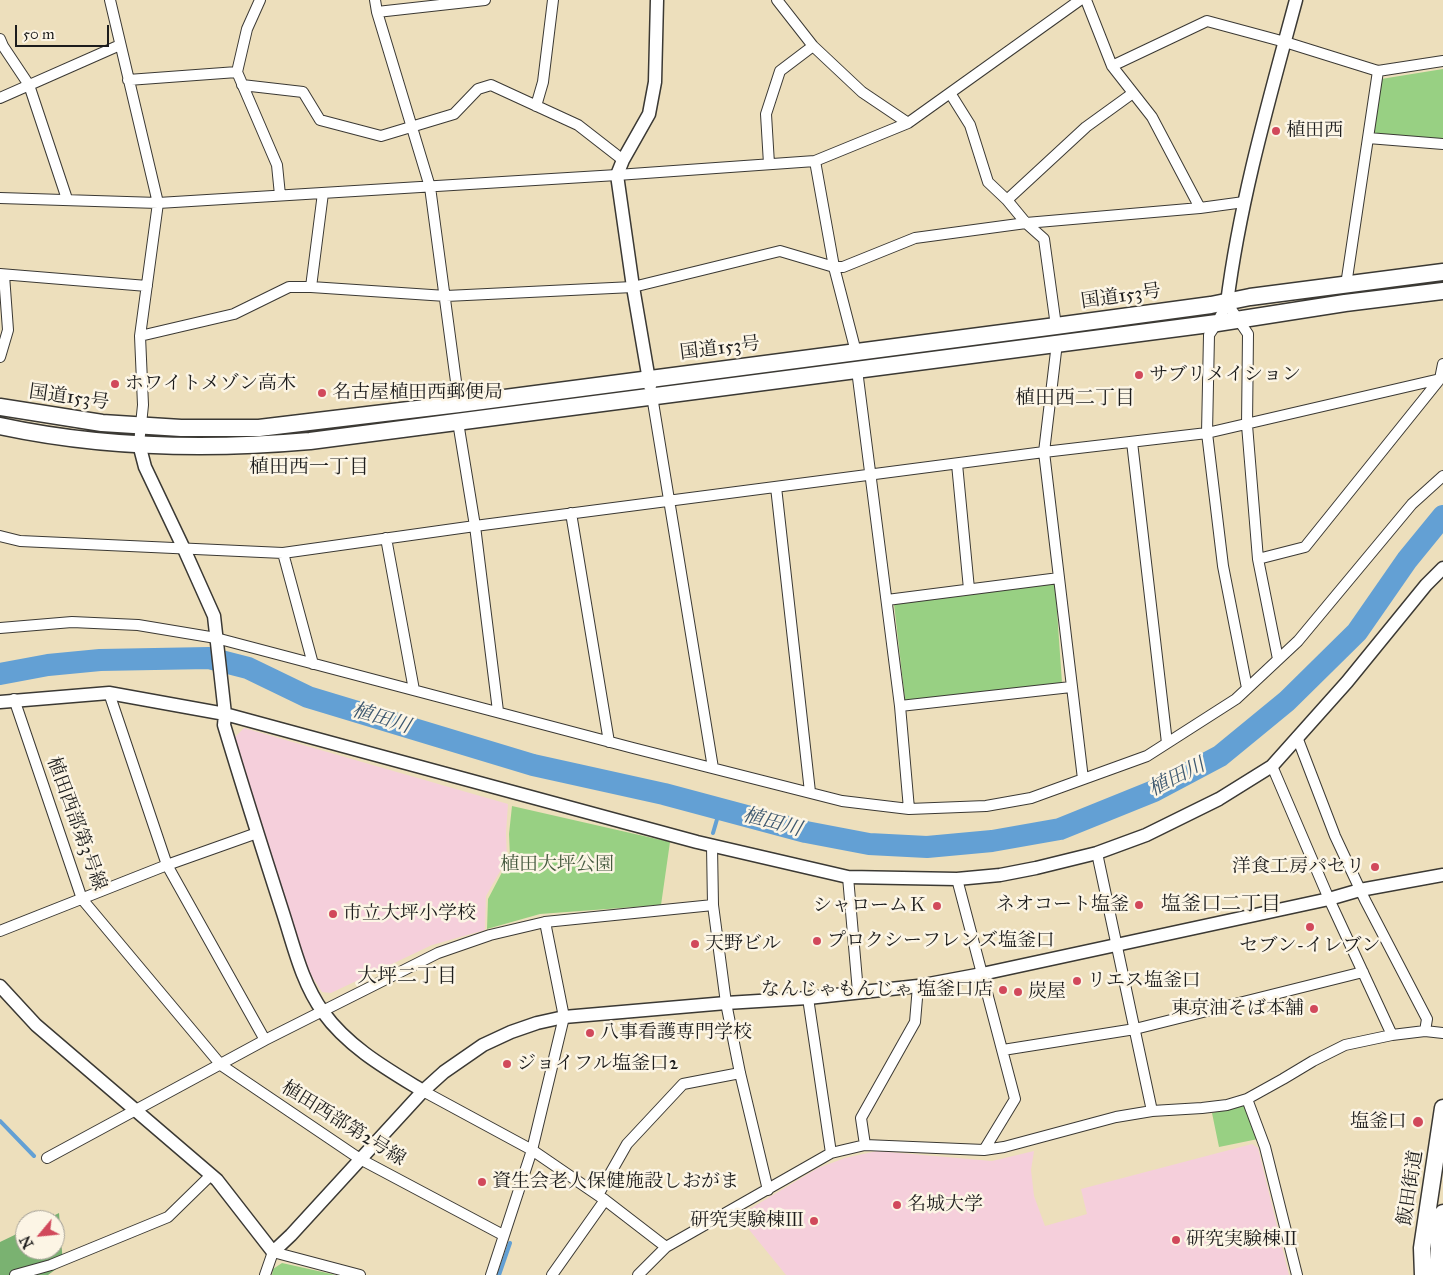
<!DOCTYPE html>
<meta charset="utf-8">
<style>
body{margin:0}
#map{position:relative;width:1443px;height:1275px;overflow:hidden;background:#eddfbc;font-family:"IM FELL Great Primer",serif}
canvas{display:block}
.north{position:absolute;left:15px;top:1210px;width:50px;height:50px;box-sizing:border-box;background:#fcf5e5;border:1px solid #a29e95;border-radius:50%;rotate:242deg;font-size:14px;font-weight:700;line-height:20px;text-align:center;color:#1c1c1c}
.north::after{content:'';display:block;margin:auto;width:18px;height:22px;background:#d1495b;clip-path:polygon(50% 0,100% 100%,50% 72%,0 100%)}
.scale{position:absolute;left:15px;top:25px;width:94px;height:22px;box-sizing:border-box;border:2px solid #1c1c1c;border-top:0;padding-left:6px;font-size:15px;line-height:18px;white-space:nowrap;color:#1c1c1c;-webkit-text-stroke:4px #fcf5e5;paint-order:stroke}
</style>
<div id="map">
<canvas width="1443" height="1275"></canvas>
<div class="north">N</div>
<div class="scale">50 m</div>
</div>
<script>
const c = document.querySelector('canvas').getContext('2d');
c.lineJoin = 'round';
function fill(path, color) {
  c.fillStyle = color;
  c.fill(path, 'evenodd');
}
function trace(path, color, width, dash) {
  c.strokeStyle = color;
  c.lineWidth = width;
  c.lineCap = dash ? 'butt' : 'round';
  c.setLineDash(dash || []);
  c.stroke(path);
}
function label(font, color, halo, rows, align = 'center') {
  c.font = font + ' "IM FELL Great Primer","Noto Serif JP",serif';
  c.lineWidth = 5;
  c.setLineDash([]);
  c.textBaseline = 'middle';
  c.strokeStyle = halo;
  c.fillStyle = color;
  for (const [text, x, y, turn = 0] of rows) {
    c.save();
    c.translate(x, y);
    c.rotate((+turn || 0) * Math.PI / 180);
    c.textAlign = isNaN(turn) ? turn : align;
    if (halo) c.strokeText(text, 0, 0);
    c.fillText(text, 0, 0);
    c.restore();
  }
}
fill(new Path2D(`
 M 244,728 L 508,804 L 506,833 L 507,859 L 486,896 L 485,930 L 432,945 L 331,993 L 322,992 L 304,964 L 235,737 Z
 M 1252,1144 L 1258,1148 L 1289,1275 L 786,1275 L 738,1216 L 818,1168 L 845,1158 L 877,1151 L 992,1161 L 1034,1151 L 1031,1170 L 1034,1196 L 1045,1226 L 1087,1214 L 1081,1189 Z`), '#f5cfdb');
fill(new Path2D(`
 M 1443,69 L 1443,140 L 1373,133 L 1381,79 Z
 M 1055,582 L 1062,683 L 905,700 L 894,604 Z
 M 512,806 L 670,842 L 661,905 L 540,914 L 487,929 L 488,899 L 510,857 L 509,834 Z
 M 1244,1105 L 1258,1139 L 1219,1147 L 1212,1113 Z
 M 282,1263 L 336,1275 L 272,1275 L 273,1269 Z`), '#98d083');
fill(new Path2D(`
 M 59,1213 L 63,1264 L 48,1275 L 0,1275 L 0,1242 L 25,1230 L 25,1250 L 55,1250 L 55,1220 L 45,1220 Z`), '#7ab271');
trace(new Path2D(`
 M 713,833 L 720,809
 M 0,1121 L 34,1156
 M 499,1275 L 510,1243`), '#63a0d4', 4);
trace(new Path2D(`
 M 0,674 L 48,665 L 100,660 L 209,658 L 248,668 L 308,697 L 533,765 L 664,794 L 806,832 L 869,844 L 927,847 L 992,841 L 1060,829 L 1154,791 L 1220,756 L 1287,701 L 1357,632 L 1407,560 L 1443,516`), '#63a0d4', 22);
const minor = new Path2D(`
 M 110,0 L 158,203 L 140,336 L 143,405 L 139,444
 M 260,0 L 247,29 L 237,72 L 277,165 L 280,195
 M 375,0 L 377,12 L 430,187 L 459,404
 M 777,0 L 813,46 L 862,92 L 908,123
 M 1086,0 L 1112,66 L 1152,117 L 1200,208
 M 377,12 L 485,0
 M 0,39 L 3,46 L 29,85 L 67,199
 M 1112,66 L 1207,21 L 1285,42 L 1378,71 L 1443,61
 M 128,80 L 237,72
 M 242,85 L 303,92 L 320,120 L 381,136 L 454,114 L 478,89 L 491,85 L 578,125 L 623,160
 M 950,93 L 970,125 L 988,182 L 1007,200 L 1026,223 L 1044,239 L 1056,326
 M 0,98 L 120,45
 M 536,106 L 543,82 L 553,0
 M 1368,138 L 1443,144
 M 815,161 L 834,267 L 856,352
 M 769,164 L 766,114 L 780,71 L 813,46
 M 0,198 L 158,203 L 617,175 L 815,161 L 908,123 L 1080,0
 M 1007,200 L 1086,127 L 1133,93
 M 0,274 L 147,286
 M 1346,285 L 1378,71
 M 311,287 L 323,193
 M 140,336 L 234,314 L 289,287 L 311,287 L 446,296 L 633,287 L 780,251 L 834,267 L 843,267 L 915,238 L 1026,223 L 1200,208 L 1244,202
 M 1057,343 L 1044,452 L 1083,779
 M 0,357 L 8,330 L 4,275
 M 857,370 L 900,706 L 909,809
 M 652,396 L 713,768
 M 458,422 L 475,526 L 498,711
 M 1132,442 L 1167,743
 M 957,464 L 969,589
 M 776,487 L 810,792
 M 571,513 L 609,742
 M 0,536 L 20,541 L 283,553 L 475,526 L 1044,452 L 1207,433 L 1440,379
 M 386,538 L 414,690
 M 283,553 L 313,664
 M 1258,559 L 1305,547 L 1440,379 L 1443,364
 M 887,600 L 1059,578
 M 0,628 L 72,622 L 138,625 L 216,638 L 633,748 L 842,801 L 909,809 L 986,806 L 1031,798 L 1147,756 L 1236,699 L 1298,641 L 1412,504 L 1443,476
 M 1247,688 L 1223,566 L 1207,433 L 1209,335 L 1217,323 L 1227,303 L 1248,334 L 1247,425 L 1258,559 L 1278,659
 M 109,693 L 167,865 L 265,1040
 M 14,699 L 82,899 L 221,1065 L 360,1159 L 503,1235
 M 900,706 L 1071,687
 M 1297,737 L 1335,836 L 1365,900 L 1427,1019 L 1425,1031
 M 1272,766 L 1329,899 L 1392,1035
 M 712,846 L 713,905 L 726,1003 L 740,1073 L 768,1190
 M 1097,853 L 1152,1111
 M 848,877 L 858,992
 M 957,879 L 1015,1099 L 984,1150
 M 0,931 L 167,865 L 257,833
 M 808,998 L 831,1153
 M 1003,1050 L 1135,1029 L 1363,972
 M 423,1091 L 532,1150 L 605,1200 L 666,1247
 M 1247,1099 L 1265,1147 L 1297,1275
 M 865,1145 L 861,1118 L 915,1022 L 918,986
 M 47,1158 L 265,1040 L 438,953 L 490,935 L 545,922 L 713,905
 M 598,1195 L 627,1144 L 683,1084 L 740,1073
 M 15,1275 L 51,1265 L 168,1217 L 211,1175
 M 265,1275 L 273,1252 L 360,1275
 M 491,1275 L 532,1150 L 564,1017 L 545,922
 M 552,1275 L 605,1200
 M 638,1275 L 666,1247 L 831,1153 L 865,1145 L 984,1150 L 1004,1147 L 1116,1117 L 1152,1111 L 1202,1108 L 1227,1105 L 1247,1099 L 1283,1079 L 1313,1061 L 1345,1045 L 1392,1035 L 1425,1031 L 1443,1033`);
const tertiary = new Path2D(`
 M 1227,303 C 1240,200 1269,100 1296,0
 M 650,386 L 633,287 L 617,175 L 623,160 L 649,114 L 655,82 L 657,0
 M 139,444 L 145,467 L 184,549 L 214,616 L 225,714 L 224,725 C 243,788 263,851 283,913 C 294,947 302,983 323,1012 C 348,1047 387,1069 423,1091
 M 0,702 L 109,693 L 225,714 L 697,842 L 848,877 L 957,879 L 1000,875 L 1036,868 L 1097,853 L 1146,835 L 1219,799 L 1272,766 L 1347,682 L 1426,585 L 1443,568
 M 0,986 L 36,1025 L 217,1180 L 273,1252 L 291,1235 L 423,1091 L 444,1072 L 483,1045 L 511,1032 L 537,1023 L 564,1017 L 726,1003 L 808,998 L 918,986 L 982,974 L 1329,899 L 1360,890 L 1443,875`);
const trunk = new Path2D(`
 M 0,407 L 102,423 L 181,428 L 259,428 L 459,404 L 1056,326 L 1211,305 L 1250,297 L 1443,272
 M 0,426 C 102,448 207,450 310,441 L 1217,323 L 1345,303 L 1443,291
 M 1423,1275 L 1422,1248 L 1443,1108
 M 1438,1275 L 1439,1238 L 1443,1213`);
trace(minor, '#3b3934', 12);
trace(tertiary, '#3b3934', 15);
trace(trunk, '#3b3934', 19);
trace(minor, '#fff', 10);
trace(tertiary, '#fff', 12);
trace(trunk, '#fff', 16);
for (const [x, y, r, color] of [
 [1276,131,5,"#d1495b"],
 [1139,375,5,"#d1495b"],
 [115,384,5,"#d1495b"],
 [322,393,5,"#d1495b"],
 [1375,867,5,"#d1495b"],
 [1139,905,5,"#d1495b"],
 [937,906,5,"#d1495b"],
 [333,914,5,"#d1495b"],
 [1310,927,5,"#d1495b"],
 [817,941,5,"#d1495b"],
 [695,944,5,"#d1495b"],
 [1077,981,5,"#d1495b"],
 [1003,990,5,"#d1495b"],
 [1018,992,5,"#d1495b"],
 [1314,1009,5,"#d1495b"],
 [590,1033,5,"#d1495b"],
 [507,1064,5,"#d1495b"],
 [1418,1122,6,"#d1495b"],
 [482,1182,5,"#d1495b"],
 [897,1205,5,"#d1495b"],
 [814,1221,5,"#d1495b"],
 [1176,1240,5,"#d1495b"]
]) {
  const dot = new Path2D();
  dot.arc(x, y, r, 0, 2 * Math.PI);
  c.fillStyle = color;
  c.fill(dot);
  trace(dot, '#fcf5e5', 2);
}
label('19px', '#1c1c1c', '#fcf5e5', [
 ["植田西",1286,131],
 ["サブリメイション",1149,375],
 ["ホワイトメゾン高木",125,384],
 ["名古屋植田西郵便局",332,393],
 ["洋食工房パセリ",1365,867,"right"],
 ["ネオコート塩釜",1129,905,"right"],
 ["シャロームＫ",927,906,"right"],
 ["市立大坪小学校",343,914],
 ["プロクシーフレンズ塩釜口",827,941],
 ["天野ビル",705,944],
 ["セブン-イレブン",1310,946,"center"],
 ["リエス塩釜口",1087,981],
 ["なんじゃもんじゃ 塩釜口店",993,990,"right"],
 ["炭屋",1028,992],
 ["東京油そば本舗",1304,1009,"right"],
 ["八事看護専門学校",600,1033],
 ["ジョイフル塩釜口2",517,1064],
 ["塩釜口",1407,1122,"right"],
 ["資生会老人保健施設しおがま",492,1182],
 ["名城大学",907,1205],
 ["研究実験棟Ⅲ",804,1221,"right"],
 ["研究実験棟Ⅱ",1186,1240]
], 'left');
label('19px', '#1c1c1c', '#fcf5e5', [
 ["国道153号",1121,297,-8],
 ["国道153号",720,349,-7],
 ["国道153号",69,398,8],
 ["植田西部第3号線",76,824,70],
 ["植田西部第2号線",343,1124,32],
 ["飯田街道",1411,1188,-81]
]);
label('19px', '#475b40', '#fcf5e5', [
 ["植田大坪公園",557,865]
]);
label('20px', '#1c1c1c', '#fcf5e5', [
 ["植田西二丁目",1075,399],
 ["植田西一丁目",309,468],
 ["塩釜口二丁目",1221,905],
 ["大坪二丁目",407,977]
]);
label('italic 20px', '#3c576f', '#fcf5e5', [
 ["植田川",381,719,17],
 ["植田川",1177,778,-27],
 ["植田川",772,823,15]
]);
</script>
